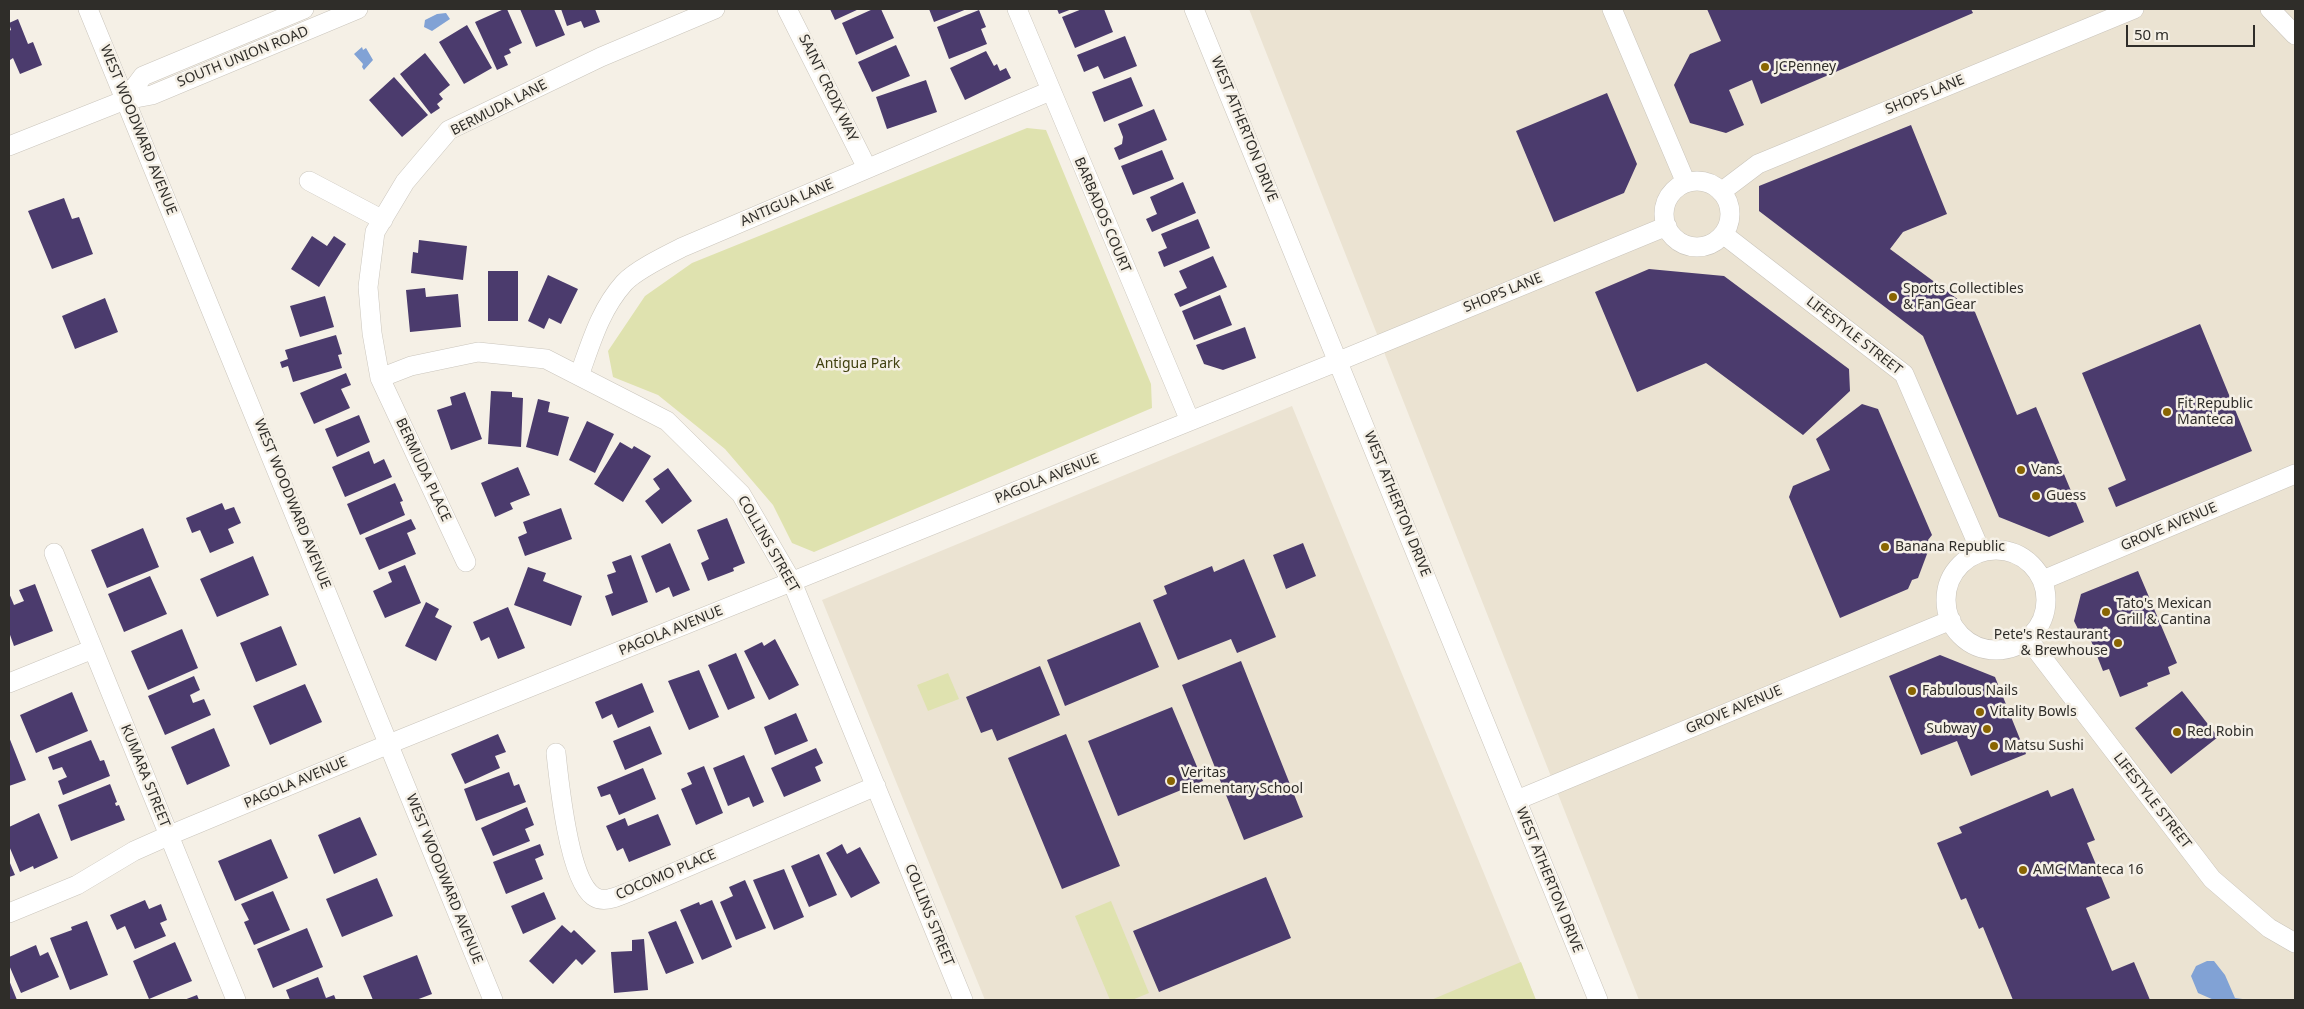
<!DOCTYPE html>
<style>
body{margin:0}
#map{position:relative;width:2304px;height:1009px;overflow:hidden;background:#f5f0e6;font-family:"Noto Sans",sans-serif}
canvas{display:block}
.frame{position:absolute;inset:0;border:10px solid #2f2d29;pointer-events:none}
.scale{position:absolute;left:2126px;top:25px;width:129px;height:22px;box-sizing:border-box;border:2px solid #2f2d29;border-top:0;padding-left:6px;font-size:15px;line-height:18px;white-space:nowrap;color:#2f2d29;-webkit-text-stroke:4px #f5f0e6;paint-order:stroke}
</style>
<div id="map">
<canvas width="2304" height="1009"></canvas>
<div class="frame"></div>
<div class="scale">50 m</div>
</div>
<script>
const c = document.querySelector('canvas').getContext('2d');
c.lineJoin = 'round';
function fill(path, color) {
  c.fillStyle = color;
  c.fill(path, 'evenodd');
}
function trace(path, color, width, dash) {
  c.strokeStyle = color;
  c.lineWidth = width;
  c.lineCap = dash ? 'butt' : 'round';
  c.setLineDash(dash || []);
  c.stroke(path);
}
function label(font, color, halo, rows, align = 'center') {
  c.font = font + ' "Noto Sans",sans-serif';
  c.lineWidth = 5;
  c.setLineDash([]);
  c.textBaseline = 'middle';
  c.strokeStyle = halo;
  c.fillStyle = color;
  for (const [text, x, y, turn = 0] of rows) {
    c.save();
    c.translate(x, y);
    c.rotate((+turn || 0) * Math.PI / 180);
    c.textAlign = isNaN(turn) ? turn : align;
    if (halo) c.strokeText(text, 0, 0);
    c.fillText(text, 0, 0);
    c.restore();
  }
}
fill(new Path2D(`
 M 1249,9 L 2295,9 L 2295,1000 L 1639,1000 Z
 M 1292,406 L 1536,1000 L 985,1000 L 822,600 Z`), '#ebe3d2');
fill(new Path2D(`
 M 1027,128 L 1046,130 L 1151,384 L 1152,408 L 814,552 L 792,543 L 773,505 L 725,449 L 658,395 L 613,377 L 608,351 L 645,296 L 692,263 Z
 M 948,673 L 959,699 L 928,711 L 917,685 Z
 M 1111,901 L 1149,993 L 1132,1000 L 1110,1000 L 1075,916 Z
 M 1521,962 L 1536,1000 L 1431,1000 Z`), '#dfe2af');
fill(new Path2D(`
 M 446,13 L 450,19 L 432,31 L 424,27 L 425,20 L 437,14 Z
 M 362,47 L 363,50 L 366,48 L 373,60 L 364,70 L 362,67 L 363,64 L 354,54 Z
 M 2207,961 L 2214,961 L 2225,975 L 2235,998 L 2250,1000 L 2214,1000 L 2198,993 L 2191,976 L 2196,966 Z`), '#81a2d5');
fill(new Path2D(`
 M 504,9 L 507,9 L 522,43 L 509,49 L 511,53 L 504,56 L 508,65 L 497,70 L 475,22 Z
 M 520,9 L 554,9 L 565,35 L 536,47 Z
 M 561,9 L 595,9 L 600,22 L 584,28 L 581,21 L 567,26 Z
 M 830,9 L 859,9 L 835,20 Z
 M 873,9 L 881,9 L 894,38 L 856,55 L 842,23 Z
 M 929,9 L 967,9 L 934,22 Z
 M 1057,9 L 1072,9 L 1059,14 Z
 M 1082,9 L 1104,9 L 1113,32 L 1075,48 L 1062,17 Z
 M 1707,9 L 1971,9 L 1973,13 L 1761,104 L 1752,80 L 1729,90 L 1744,125 L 1726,133 L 1690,123 L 1674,85 L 1690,54 L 1721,41 Z
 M 979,10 L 986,27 L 981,29 L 987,44 L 949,59 L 937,27 Z
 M 18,19 L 28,44 L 33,42 L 42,65 L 20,74 L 13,58 L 10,60 L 9,56 L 9,31 L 11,30 L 9,23 Z
 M 467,25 L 492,68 L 464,84 L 439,42 Z
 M 1125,36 L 1137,66 L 1104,79 L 1098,66 L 1084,72 L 1077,55 Z
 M 896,45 L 910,76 L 872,92 L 858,62 Z
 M 986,51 L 994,66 L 997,64 L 1000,71 L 1006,68 L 1011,78 L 965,100 L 950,68 Z
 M 425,53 L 450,85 L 439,94 L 443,99 L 437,104 L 440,108 L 431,114 L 400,74 Z
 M 394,77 L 428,115 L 402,137 L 369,100 Z
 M 1131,77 L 1143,106 L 1104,122 L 1092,92 Z
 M 926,80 L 937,112 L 887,129 L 876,97 Z
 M 1607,93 L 1637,164 L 1624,193 L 1554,222 L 1516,131 Z
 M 1154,109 L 1167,140 L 1119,160 L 1114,148 L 1122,144 L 1123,137 L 1118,124 Z
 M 1911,125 L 1947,214 L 1903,232 L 1890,249 L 1975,312 L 2017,415 L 2036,407 L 2084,522 L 2049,537 L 1999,517 L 1923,336 L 1759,211 L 1759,186 Z
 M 1162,150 L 1174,179 L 1133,195 L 1121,166 Z
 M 1183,182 L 1196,213 L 1152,232 L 1146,219 L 1157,214 L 1150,197 Z
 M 64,198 L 72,219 L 79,217 L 93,254 L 52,269 L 28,211 Z
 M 1198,219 L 1210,248 L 1164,267 L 1158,252 L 1167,248 L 1161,234 Z
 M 312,236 L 327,246 L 334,236 L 346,244 L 319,287 L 291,269 Z
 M 419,240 L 467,246 L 463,280 L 411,273 L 413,252 L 418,253 Z
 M 1213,256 L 1227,287 L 1180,307 L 1174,294 L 1187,288 L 1179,271 Z
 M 1649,269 L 1724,276 L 1849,369 L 1850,391 L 1803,435 L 1706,363 L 1637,392 L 1595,292 Z
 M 488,271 L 518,271 L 518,321 L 488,321 Z
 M 548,275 L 578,289 L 561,324 L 549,318 L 544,329 L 528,321 Z
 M 425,288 L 426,297 L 458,294 L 461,327 L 410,332 L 406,290 Z
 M 1220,295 L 1232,325 L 1194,340 L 1182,311 Z
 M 325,296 L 334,327 L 300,337 L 290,306 Z
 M 105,298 L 118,332 L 75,349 L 62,316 Z
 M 2200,324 L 2252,451 L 2116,507 L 2108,488 L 2126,480 L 2082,373 Z
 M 1245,327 L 1256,358 L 1223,370 L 1204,364 L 1196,345 Z
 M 336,335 L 342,354 L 338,355 L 342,368 L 293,382 L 288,366 L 282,368 L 280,362 L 288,359 L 285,350 Z
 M 346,373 L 351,385 L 341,389 L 350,408 L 314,424 L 300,393 Z
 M 491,391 L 512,392 L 512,397 L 523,398 L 521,447 L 488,444 Z
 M 465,392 L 482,439 L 451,450 L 437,410 L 452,405 L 450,397 Z
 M 538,399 L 550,402 L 548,412 L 569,417 L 558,456 L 526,447 Z
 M 1862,404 L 1878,409 L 1932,535 L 1928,540 L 1930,546 L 1918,578 L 1912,580 L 1908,589 L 1840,618 L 1789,497 L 1793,486 L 1830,470 L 1816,439 Z
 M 359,415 L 370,442 L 337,457 L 325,429 Z
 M 587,421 L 614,434 L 595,473 L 569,460 Z
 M 620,442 L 632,449 L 634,446 L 651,456 L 623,502 L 594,484 Z
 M 369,451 L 374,464 L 384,459 L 392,477 L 345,497 L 332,467 Z
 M 518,467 L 530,495 L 510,503 L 513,509 L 495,517 L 481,483 Z
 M 668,468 L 692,501 L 662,524 L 645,501 L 660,489 L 653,479 Z
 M 395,483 L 403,501 L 400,502 L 405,515 L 360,535 L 347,504 Z
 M 222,503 L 225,510 L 234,507 L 241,523 L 228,529 L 234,543 L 210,553 L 200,530 L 192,533 L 186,518 Z
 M 561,508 L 572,539 L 525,556 L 518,537 L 527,533 L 523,522 Z
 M 727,518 L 745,563 L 733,568 L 734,571 L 708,581 L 701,563 L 709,559 L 697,530 Z
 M 411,519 L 416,529 L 407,533 L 416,554 L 379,570 L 365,538 Z
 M 143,528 L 159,567 L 107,588 L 91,550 Z
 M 670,543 L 690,590 L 673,597 L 669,587 L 656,593 L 641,556 Z
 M 1303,543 L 1316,576 L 1286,589 L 1273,555 Z
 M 631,555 L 648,602 L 612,616 L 605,596 L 613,593 L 607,575 L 616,572 L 612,562 Z
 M 253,556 L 269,595 L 217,617 L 200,579 Z
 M 1244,559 L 1276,637 L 1237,653 L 1231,639 L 1178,660 L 1153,600 L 1167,594 L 1164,586 L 1212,566 L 1214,572 Z
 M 405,565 L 421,603 L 385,618 L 373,591 L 392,582 L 388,572 Z
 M 528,567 L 546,573 L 543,581 L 582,596 L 571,626 L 514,605 Z
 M 2138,571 L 2177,663 L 2168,667 L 2170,674 L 2147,683 L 2148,686 L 2120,697 L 2109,669 L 2103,671 L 2086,628 L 2079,631 L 2074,621 L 2081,594 Z
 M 150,576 L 167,614 L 124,632 L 108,594 Z
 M 35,584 L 53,631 L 14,646 L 9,632 L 9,593 L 14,605 L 24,601 L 19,590 Z
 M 426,602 L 439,609 L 435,617 L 452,626 L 436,661 L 405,646 Z
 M 508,607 L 525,648 L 498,659 L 489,637 L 481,641 L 473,622 Z
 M 1140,622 L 1159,667 L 1065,706 L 1047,660 Z
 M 281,626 L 297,665 L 256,682 L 240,643 Z
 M 182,629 L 198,668 L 148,690 L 131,651 Z
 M 775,639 L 799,685 L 769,700 L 744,651 L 762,642 L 764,646 Z
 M 736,653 L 755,698 L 728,710 L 708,665 Z
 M 1940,655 L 1995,677 L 2026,754 L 1971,776 L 1957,741 L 1921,755 L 1889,676 Z
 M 1241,661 L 1303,817 L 1244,840 L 1182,685 Z
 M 1040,666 L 1060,715 L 997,741 L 992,729 L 981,733 L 966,697 Z
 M 699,670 L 719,717 L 689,730 L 668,681 Z
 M 194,676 L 200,690 L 190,695 L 193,703 L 204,699 L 211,715 L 165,735 L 148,696 Z
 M 642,683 L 654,712 L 618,728 L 612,714 L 602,719 L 595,702 Z
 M 305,684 L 322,722 L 270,745 L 253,706 Z
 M 2182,691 L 2218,737 L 2171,774 L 2135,728 Z
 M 72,692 L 88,731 L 36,753 L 20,715 Z
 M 1172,707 L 1203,781 L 1118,816 L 1088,741 Z
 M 796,713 L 808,741 L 775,755 L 764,727 Z
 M 650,726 L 662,754 L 625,770 L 613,741 Z
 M 214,728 L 230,766 L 187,785 L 171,747 Z
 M 498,734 L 506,752 L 495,756 L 500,768 L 465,784 L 451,754 Z
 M 1066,734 L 1120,866 L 1062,889 L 1008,758 Z
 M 9,737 L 26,780 L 9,786 Z
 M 91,740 L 100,761 L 104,760 L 110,776 L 63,795 L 58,781 L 67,777 L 62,767 L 53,770 L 48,757 Z
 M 816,748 L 823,763 L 815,767 L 821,781 L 784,797 L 771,768 Z
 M 744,755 L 764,802 L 753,807 L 749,797 L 728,806 L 713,768 Z
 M 704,766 L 723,813 L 696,825 L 681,789 L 692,784 L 687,773 Z
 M 643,768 L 656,799 L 619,815 L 610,794 L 601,797 L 597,787 Z
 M 509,772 L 514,786 L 519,784 L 526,802 L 476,821 L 464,789 Z
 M 110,784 L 117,802 L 115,803 L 116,806 L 119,805 L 125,820 L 71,841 L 58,805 Z
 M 2073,788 L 2095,840 L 2087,843 L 2110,898 L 2086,908 L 2112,971 L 2134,962 L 2150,1000 L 2013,1000 L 1983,927 L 1979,929 L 1966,898 L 1961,900 L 1937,843 L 1962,833 L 1959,827 L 2048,790 L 2051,797 Z
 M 527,807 L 534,825 L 525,829 L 530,841 L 493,856 L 481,828 Z
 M 39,813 L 58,858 L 34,869 L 33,866 L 20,872 L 9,846 L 9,827 Z
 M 658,814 L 671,845 L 629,862 L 623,848 L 617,851 L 606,826 L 625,818 L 628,826 Z
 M 360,817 L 377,855 L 334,874 L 318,835 Z
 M 271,839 L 288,878 L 235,901 L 218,861 Z
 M 540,844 L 544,855 L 535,859 L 543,879 L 506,894 L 493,862 Z
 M 842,844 L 847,854 L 860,847 L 880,883 L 851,898 L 826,853 Z
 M 819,854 L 837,895 L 809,907 L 791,866 Z
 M 9,861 L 15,875 L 9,877 Z
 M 784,869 L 804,917 L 774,930 L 753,880 Z
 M 1266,877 L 1291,938 L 1159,992 L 1133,931 Z
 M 377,878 L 393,916 L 342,937 L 326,899 Z
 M 745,880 L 766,928 L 736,940 L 720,902 L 733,896 L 729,887 Z
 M 273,891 L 290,930 L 254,945 L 244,922 L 249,920 L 241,904 Z
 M 544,892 L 556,919 L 523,934 L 511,906 Z
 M 145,900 L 149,909 L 161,904 L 167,920 L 160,923 L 166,936 L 135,949 L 125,926 L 117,930 L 110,915 Z
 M 712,900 L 732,947 L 702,960 L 680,910 L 699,902 L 700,905 Z
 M 87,921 L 108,975 L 70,990 L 50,938 L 72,930 L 71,927 Z
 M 676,921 L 694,963 L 666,974 L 648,932 Z
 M 562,925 L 571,933 L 574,930 L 596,951 L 582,965 L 576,959 L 553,984 L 529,961 Z
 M 307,928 L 323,967 L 273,988 L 257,949 Z
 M 644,939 L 648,990 L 614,993 L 611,952 L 632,951 L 632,940 Z
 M 175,942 L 192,981 L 149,999 L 133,961 Z
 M 36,945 L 40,956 L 48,952 L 59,977 L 21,993 L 9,965 L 9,957 Z
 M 417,955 L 432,994 L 416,1000 L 373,1000 L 363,976 Z
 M 318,977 L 326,998 L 334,995 L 336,1000 L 290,1000 L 286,990 Z
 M 9,980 L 17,1000 L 9,1000 Z
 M 197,995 L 199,1000 L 184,1000 Z`), '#4b3b6d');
const minor = new Path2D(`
 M 88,9 L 493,1000
 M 787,9 L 867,168
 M 1017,9 L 1190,421
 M 1194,9 L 1598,1000
 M 1612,9 L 1686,183
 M 2270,9 L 2295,35
 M 125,100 L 143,76 L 304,9
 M 9,146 L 125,100 L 152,95 L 358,9
 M 309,181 L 383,220
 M1664 214a33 33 0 1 1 66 0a33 33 0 1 1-66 0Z
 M 1721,192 L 1758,164 L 2134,9
 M 1723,234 L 1904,374 L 1981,552
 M 579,376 C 591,343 600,310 624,283 C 636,270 667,255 683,247 L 1050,91
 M 380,378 L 411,366 L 478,352 L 546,359 L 667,421 L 741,494 L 792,582 L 963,1000
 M1946 600a50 50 0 1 1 100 0a50 50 0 1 1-100 0Z
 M 54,553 L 236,1000
 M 466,562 L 380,378 L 372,333 L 368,287 L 375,232 L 405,182 L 449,130 L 601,57 L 715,9
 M 2043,580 L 2295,474
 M 2028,639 L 2212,879 L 2269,928 L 2295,943
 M 9,683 L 93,649
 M 556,753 C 559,782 569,879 593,896 C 604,904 618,896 629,892 L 876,786
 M 1517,800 L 1951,620
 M 9,913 L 77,885 L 134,851 L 170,835 L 389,744 L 1339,361 L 1667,226`);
trace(minor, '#cac5bc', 20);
trace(minor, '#fff', 19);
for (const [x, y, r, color] of [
 [1765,67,5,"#896502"],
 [1893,297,5,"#896502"],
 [2167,412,5,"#896502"],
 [2021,470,5,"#896502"],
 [2036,496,5,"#896502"],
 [1885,547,5,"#896502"],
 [2106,612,5,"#896502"],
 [2118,643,5,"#896502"],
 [1912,691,5,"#896502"],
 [1980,712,5,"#896502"],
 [1987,729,5,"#896502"],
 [2177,732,5,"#896502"],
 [1994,746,5,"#896502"],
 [1171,781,5,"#896502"],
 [2023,870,5,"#896502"]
]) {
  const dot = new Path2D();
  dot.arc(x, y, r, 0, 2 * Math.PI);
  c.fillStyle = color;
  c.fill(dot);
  trace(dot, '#f5f0e6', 2);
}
label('14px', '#2f2d29', '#f5f0e6', [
 ["SOUTH UNION ROAD",243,57,-22],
 ["SAINT CROIX WAY",828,88,64],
 ["SHOPS LANE",1925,95,-22],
 ["BERMUDA LANE",499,108,-27],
 ["WEST ATHERTON DRIVE",1244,129,68],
 ["WEST WOODWARD AVENUE",138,130,68],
 ["ANTIGUA LANE",787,203,-23],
 ["BARBADOS COURT",1102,215,67],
 ["SHOPS LANE",1503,293,-22],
 ["LIFESTYLE STREET",1854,336,38],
 ["BERMUDA PLACE",423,470,65],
 ["PAGOLA AVENUE",1047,479,-22],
 ["WEST WOODWARD AVENUE",292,504,68],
 ["WEST ATHERTON DRIVE",1397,504,68],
 ["GROVE AVENUE",2169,527,-23],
 ["COLLINS STREET",768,544,60],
 ["PAGOLA AVENUE",671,631,-22],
 ["GROVE AVENUE",1734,710,-23],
 ["KUMARA STREET",145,776,68],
 ["PAGOLA AVENUE",296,783,-23],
 ["LIFESTYLE STREET",2152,801,52],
 ["COCOMO PLACE",666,875,-23],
 ["WEST WOODWARD AVENUE",444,879,68],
 ["WEST ATHERTON DRIVE",1549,880,68],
 ["COLLINS STREET",929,915,68]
]);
label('14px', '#2f2d29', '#f5f0e6', [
 ["JCPenney",1775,67],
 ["Sports Collectibles",1903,289],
 ["& Fan Gear",1903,305],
 ["Fit Republic",2177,404],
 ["Manteca",2177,420],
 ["Vans",2031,470],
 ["Guess",2046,496],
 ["Banana Republic",1895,547],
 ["Tato's Mexican",2116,604],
 ["Grill & Cantina",2116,620],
 ["Pete's Restaurant",2108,635,"right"],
 ["& Brewhouse",2108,651,"right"],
 ["Fabulous Nails",1922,691],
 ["Vitality Bowls",1990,712],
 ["Subway",1977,729,"right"],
 ["Red Robin",2187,732],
 ["Matsu Sushi",2004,746],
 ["Veritas",1181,773],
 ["Elementary School",1181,789],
 ["AMC Manteca 16",2033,870]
], 'left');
label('14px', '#414110', '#f5f0e6', [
 ["Antigua Park",858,364]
]);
</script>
